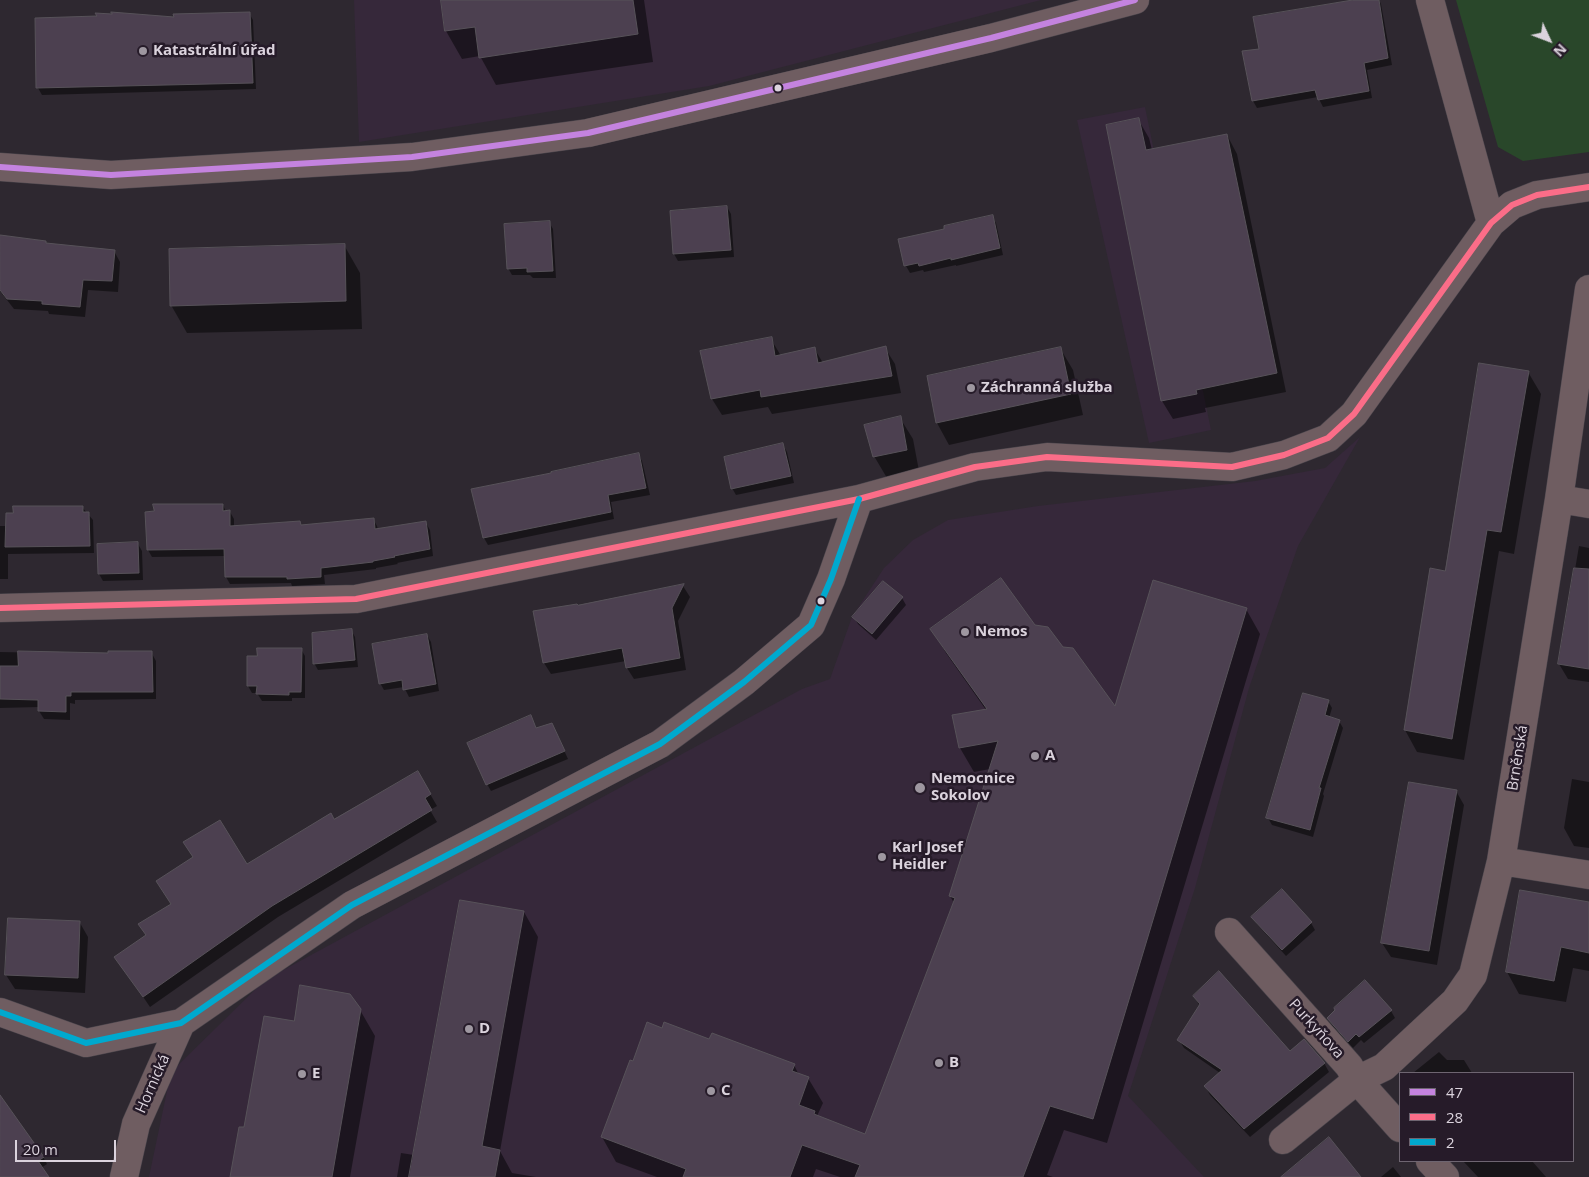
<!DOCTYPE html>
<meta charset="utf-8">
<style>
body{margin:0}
#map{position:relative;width:1589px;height:1177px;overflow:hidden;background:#2e2830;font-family:"Open Sans",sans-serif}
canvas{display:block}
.legend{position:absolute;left:1399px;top:1072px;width:175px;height:90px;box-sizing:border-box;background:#261b29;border:1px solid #6e6571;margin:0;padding:6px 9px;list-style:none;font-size:15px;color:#dbd3dd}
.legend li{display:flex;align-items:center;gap:10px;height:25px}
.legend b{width:25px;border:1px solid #6e6571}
.north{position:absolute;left:1524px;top:15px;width:50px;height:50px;-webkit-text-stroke:4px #261b29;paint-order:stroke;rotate:133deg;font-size:14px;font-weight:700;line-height:20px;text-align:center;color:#dbd3dd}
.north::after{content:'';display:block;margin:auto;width:18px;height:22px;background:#dbd3dd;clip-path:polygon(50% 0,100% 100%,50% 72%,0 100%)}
.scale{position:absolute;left:15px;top:1140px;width:101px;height:22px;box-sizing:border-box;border:2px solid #dbd3dd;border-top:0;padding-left:6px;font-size:15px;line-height:18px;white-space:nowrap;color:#dbd3dd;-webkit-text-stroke:4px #261b29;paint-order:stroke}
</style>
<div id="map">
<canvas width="1589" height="1177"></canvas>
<ul class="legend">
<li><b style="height:6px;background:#c483df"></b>47</li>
<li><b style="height:6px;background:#fb6d88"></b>28</li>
<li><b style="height:6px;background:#00a9ce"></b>2</li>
</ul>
<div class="north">N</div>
<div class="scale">20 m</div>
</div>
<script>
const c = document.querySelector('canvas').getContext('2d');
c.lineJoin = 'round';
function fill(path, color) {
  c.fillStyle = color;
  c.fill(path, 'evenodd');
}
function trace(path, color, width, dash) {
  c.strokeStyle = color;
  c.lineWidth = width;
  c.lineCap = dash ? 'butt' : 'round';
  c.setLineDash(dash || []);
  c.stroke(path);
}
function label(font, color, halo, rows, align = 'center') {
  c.font = font + ' "Open Sans",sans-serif';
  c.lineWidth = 5;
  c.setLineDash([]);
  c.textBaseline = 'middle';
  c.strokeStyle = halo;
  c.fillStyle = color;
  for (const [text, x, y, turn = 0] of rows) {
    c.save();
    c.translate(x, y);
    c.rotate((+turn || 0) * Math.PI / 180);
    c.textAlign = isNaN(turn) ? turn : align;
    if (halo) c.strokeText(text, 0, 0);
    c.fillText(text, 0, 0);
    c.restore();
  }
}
fill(new Path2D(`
 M 354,0 L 1041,0 L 709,86 L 359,142 Z
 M 1145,107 L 1211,430 L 1149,443 L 1077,120 Z
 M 1360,437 L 1298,546 L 1249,688 L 1195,888 L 1128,1096 L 1204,1177 L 149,1177 L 171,1072 L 265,980 L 802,689 L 830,679 L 852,617 L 884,568 L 913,540 L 948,520 L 1038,506 L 1255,481 L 1325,468 Z`), '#36283a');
fill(new Path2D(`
 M 1456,0 L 1589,0 L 1589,152 L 1523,161 L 1498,147 Z`), '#29472a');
fill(new Path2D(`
 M 442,0 L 644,0 L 653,62 L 496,85 L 480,56 L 462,59 L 446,31 Z
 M 1359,0 L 1379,0 L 1381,4 L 1392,65 L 1367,70 L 1372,98 L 1323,107 L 1318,97 L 1257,108 L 1253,101 L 1244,52 L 1260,50 Z
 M 249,13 L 253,20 L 256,89 L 42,95 L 38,88 L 36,20 L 176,18 Z
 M 1138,119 L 1149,138 L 1152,150 L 1227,135 L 1237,154 L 1286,392 L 1205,408 L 1206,412 L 1173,419 L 1162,401 Z
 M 727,207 L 731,214 L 734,257 L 678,261 L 674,254 L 671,212 Z
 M 992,216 L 996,223 L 1003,255 L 956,266 L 956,265 L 924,272 L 923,270 L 910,273 L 906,266 L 899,240 L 946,230 Z
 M 549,222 L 553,229 L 556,278 L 533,278 L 530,275 L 512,275 L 508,268 Z
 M 0,237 L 47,245 L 114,251 L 120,262 L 118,292 L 88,290 L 85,317 L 49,314 L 48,311 L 14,309 L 0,291 Z
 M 344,245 L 360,273 L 362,329 L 187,333 L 171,305 Z
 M 771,339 L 781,356 L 814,348 L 823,363 L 885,348 L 895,364 L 901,393 L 772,414 L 768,407 L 722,415 L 712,399 Z
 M 1060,348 L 1073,370 L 1083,415 L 949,445 L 937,423 L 928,377 Z
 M 1528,372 L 1541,394 L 1514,554 L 1499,551 L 1464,760 L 1417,752 L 1405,730 L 1446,572 Z
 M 900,418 L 913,439 L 919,471 L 887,478 L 874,456 Z
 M 783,445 L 787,452 L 794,483 L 736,495 L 732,488 Z
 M 638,454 L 642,461 L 650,495 L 611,502 L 614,519 L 488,545 L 484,538 L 473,490 Z
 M 223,505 L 226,512 L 230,512 L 234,519 L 234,527 L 300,522 L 302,526 L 373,519 L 377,526 L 378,530 L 426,523 L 430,530 L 433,556 L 397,563 L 398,564 L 376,568 L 376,569 L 324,575 L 325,584 L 292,586 L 291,583 L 230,584 L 226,577 L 226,556 L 152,557 L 148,550 L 146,513 Z
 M 82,507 L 93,520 L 94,553 L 8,554 L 8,579 L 0,579 L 0,526 L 5,526 L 7,530 L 15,514 Z
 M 138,544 L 142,551 L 143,580 L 103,581 L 99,574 Z
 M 1579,546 L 1589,548 L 1589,682 L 1568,679 L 1559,664 Z
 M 683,586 L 690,597 L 678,621 L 686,670 L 634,679 L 627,668 L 626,661 L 551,674 L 544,663 L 578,607 Z
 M 902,598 L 906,605 L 876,640 L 858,624 L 854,617 Z
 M 1246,609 L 1260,634 L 1107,1143 L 1064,1130 L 1047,1175 L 1053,1177 L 840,1177 L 816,1169 L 813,1177 L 657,1177 L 616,1162 L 602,1137 L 633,1063 L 662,1030 L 710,1041 L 794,1065 L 799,1075 L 808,1078 L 823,1103 L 817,1116 L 866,1136 L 954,903 L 950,896 L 990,769 L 974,772 L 960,748 L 953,716 L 986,710 L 946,653 L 932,629 L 1034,626 L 1062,648 L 1116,709 Z
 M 351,630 L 355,637 L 358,667 L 318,670 L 314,663 Z
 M 427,635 L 431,642 L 439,691 L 409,697 L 404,687 L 384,690 L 380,683 Z
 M 301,649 L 305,656 L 305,698 L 292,698 L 292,701 L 262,701 L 257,693 L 252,693 L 248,686 L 258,657 Z
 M 0,652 L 110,654 L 151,652 L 156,661 L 156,699 L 75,700 L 75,704 L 70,703 L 70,720 L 44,719 L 39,711 L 39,707 L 0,708 Z
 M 1328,701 L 1332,708 L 1329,718 L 1339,721 L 1343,728 L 1323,794 L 1324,796 L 1313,837 L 1272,825 L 1268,818 Z
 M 534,724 L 536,729 L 552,724 L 568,759 L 491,791 L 487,784 Z
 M 418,773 L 437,806 L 430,810 L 437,822 L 278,917 L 150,1007 L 116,957 L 246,865 L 334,821 Z
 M 1572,779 L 1589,782 L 1589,848 L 1574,846 L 1564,828 Z
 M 1456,791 L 1464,805 L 1437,965 L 1391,957 L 1382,943 Z
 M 1282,890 L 1311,923 L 1315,930 L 1286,956 L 1257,924 L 1253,917 Z
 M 1589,903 L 1589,971 L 1573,968 L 1566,1002 L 1519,994 L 1507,972 Z
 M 524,912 L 538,937 L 500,1151 L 512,1173 L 536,1177 L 397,1177 L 401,1153 L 414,1155 Z
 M 80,923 L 88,937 L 85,993 L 15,989 L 6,975 Z
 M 1365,982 L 1391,1011 L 1395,1018 L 1364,1043 L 1361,1040 L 1353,1048 L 1332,1025 L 1328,1018 Z
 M 1194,996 L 1290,1053 L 1324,1063 L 1329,1072 L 1250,1137 L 1210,1095 L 1205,1086 L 1220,1073 L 1184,1048 L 1179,1040 L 1200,1006 Z
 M 360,1010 L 375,1036 L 350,1177 L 231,1177 L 245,1129 L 295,1022 Z
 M 1439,1052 L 1447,1060 L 1464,1060 L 1472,1073 L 1413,1073 Z
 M 0,1097 L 43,1157 L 47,1164 L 41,1168 L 47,1177 L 0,1177 Z
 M 1463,1161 L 1532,1161 L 1546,1177 L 1478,1177 Z
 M 1393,1167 L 1401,1177 L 1381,1177 Z`), '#0007');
const building = new Path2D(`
 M 441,0 L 633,0 L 638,34 L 479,58 L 475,27 L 445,31 Z
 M 1353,0 L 1379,0 L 1388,58 L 1364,63 L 1369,91 L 1318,100 L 1315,90 L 1252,101 L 1242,51 L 1259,49 L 1253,17 Z
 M 111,12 L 174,17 L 173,14 L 250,12 L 253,83 L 36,88 L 35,18 L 97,16 L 95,13 L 112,14 Z
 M 1139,118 L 1146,150 L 1227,134 L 1277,373 L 1196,390 L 1197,394 L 1161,401 L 1106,125 Z
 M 727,206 L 731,250 L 673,254 L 670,211 Z
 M 993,215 L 1000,248 L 951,260 L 951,258 L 919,266 L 918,263 L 904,266 L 898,239 L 944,229 L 944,226 Z
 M 550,221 L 553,271 L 527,272 L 527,268 L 507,269 L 504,224 Z
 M 0,235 L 46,241 L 46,243 L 115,250 L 112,281 L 83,280 L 80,307 L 42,304 L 42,301 L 7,299 L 0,290 Z
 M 345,244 L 346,301 L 170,306 L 169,249 Z
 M 772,337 L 775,356 L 815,347 L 818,363 L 886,346 L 892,376 L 761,397 L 760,390 L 711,399 L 700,351 Z
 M 1061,347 L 1071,394 L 936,423 L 927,376 Z
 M 1479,363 L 1529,371 L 1501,532 L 1487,530 L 1452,739 L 1404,730 L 1430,568 L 1445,571 Z
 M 901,416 L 907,450 L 873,457 L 864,425 Z
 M 783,443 L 791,476 L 731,489 L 724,457 Z
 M 639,453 L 646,488 L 608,495 L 611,512 L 483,538 L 471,489 L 551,473 L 551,472 Z
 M 153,504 L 223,504 L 223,511 L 230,510 L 230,526 L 300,521 L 301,525 L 374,518 L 375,529 L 426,521 L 430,549 L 394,556 L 395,557 L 373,561 L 373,562 L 321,568 L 321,577 L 287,579 L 287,577 L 225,577 L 224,549 L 147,550 L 145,512 L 154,511 Z
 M 13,506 L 83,506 L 83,512 L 89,512 L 90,546 L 5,547 L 6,513 L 13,513 Z
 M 138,542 L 139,573 L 98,574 L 97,544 Z
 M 1574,568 L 1589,569 L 1589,669 L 1558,664 Z
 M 1001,578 L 1035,625 L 1048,627 L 1063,647 L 1073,648 L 1115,706 L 1153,580 L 1247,608 L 1093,1119 L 1050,1106 L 1023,1177 L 855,1177 L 860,1165 L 802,1145 L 790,1177 L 683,1177 L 686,1169 L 601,1137 L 630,1060 L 633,1061 L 647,1022 L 662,1028 L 664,1022 L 709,1039 L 712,1033 L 795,1064 L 792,1071 L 809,1077 L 799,1105 L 815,1111 L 814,1114 L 865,1134 L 955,898 L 949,896 L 998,741 L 959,748 L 952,715 L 987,709 L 930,629 Z
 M 883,581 L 903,597 L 872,634 L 852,617 Z
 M 684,584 L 672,608 L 680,658 L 626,668 L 622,648 L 543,663 L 533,611 L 577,604 L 578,605 Z
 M 352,629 L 355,660 L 313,664 L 312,633 Z
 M 427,634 L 436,684 L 403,690 L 402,680 L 379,684 L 372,644 Z
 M 257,648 L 302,648 L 301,692 L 289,692 L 289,695 L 256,694 L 257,686 L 247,686 L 247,656 L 257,656 Z
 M 18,651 L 108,653 L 108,651 L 152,651 L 153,692 L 71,692 L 71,696 L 66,696 L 66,712 L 38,711 L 38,700 L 0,699 L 0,666 L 18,666 Z
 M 1303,693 L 1329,700 L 1325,715 L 1340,720 L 1319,788 L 1321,788 L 1310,830 L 1266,818 Z
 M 531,715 L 536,728 L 552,723 L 565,751 L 486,785 L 467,743 Z
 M 418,771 L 431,794 L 425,798 L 432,810 L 272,906 L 143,997 L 114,957 L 146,935 L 138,924 L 171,904 L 156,881 L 193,857 L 183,842 L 220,820 L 247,864 L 331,813 L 334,819 Z
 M 1409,782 L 1457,790 L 1429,951 L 1381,943 Z
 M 1282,889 L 1312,922 L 1282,950 L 1251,917 Z
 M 1520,890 L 1589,902 L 1589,953 L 1561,947 L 1554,981 L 1506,972 Z
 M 460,900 L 524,911 L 482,1146 L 500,1150 L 495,1177 L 409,1177 Z
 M 8,918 L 80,921 L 78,978 L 5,975 Z
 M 1219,971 L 1290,1051 L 1304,1039 L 1325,1063 L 1244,1129 L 1204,1086 L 1222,1070 L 1177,1040 L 1200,1004 L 1193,996 Z
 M 1365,980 L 1392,1010 L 1359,1037 L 1356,1034 L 1348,1042 L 1327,1018 L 1335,1010 L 1334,1008 Z
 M 300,985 L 350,994 L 361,1009 L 332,1177 L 230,1177 L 239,1127 L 244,1127 L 264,1016 L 294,1021 Z
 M 0,1095 L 44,1157 L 38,1161 L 49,1177 L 0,1177 Z
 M 1329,1137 L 1361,1177 L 1281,1177 Z`);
fill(building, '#4c4050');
trace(building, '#575259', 1);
const minor = new Path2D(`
 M 1430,0 L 1491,223
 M 0,167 L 111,175 L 412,157 L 588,133 L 991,38 L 1135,0
 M 1559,499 L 1589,504
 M 0,608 L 356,599 L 859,499 L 975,467 L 1047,457 L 1232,467 L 1284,455 L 1328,438 L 1354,414 L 1491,223 L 1512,205 L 1537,195 L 1589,187
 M 1501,861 L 1589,875
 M 1229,932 L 1349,1066 L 1357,1080 L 1400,1128
 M 0,1012 L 86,1043 L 181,1023 L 352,905 L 660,744 L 744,682 L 811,625 L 831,579 L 859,499
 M 1283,1140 L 1357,1080 L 1384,1067 L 1455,1001 L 1473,975 L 1501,861 L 1559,499 L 1589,289
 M 1430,1161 L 1445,1177
 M 124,1177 L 136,1124 L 181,1023`);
trace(minor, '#49444b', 29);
trace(minor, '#6f5d61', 28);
trace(new Path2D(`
 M 0,167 L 111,175 L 412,157 L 588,133 L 991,38 L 1135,0`), '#c483df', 6);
trace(new Path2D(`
 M 0,608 L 356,599 L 859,499 L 975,467 L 1047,457 L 1232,467 L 1284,455 L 1328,438 L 1354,414 L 1491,223 L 1512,205 L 1537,195 L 1589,187`), '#fb6d88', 6);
trace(new Path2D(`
 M 0,1012 L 86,1043 L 181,1023 L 352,905 L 660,744 L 744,682 L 811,625 L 831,579 L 859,499`), '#00a9ce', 6);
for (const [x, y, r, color] of [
 [143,51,5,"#9e97a0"],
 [778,88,4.5,"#dbd3dd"],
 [971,388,5,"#9e97a0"],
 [821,601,4.5,"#dbd3dd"],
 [965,632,5,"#9e97a0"],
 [1035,756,5,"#9e97a0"],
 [920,788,6,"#9e97a0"],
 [882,857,5,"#9e97a0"],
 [469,1029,5,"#9e97a0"],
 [939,1063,5,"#9e97a0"],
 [302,1074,5,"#9e97a0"],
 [711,1091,5,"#9e97a0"]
]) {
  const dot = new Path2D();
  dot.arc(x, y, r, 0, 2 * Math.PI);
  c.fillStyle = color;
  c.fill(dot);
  trace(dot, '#261b29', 2);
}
label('bold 15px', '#dbd3dd', '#261b29', [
 ["Katastrální úřad",153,51],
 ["Záchranná služba",981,388],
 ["Nemos",975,632],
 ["A",1045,756],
 ["Nemocnice",931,779],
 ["Sokolov",931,796],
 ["Karl Josef",892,848],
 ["Heidler",892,865],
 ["D",479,1029],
 ["B",949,1063],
 ["E",312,1074],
 ["C",721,1091]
], 'left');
label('15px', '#dbd3dd', '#261b29', [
 ["Brněnská",1518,758,-81],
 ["Purkyňova",1316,1029,48],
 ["Hornická",153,1084,-66]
]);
</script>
